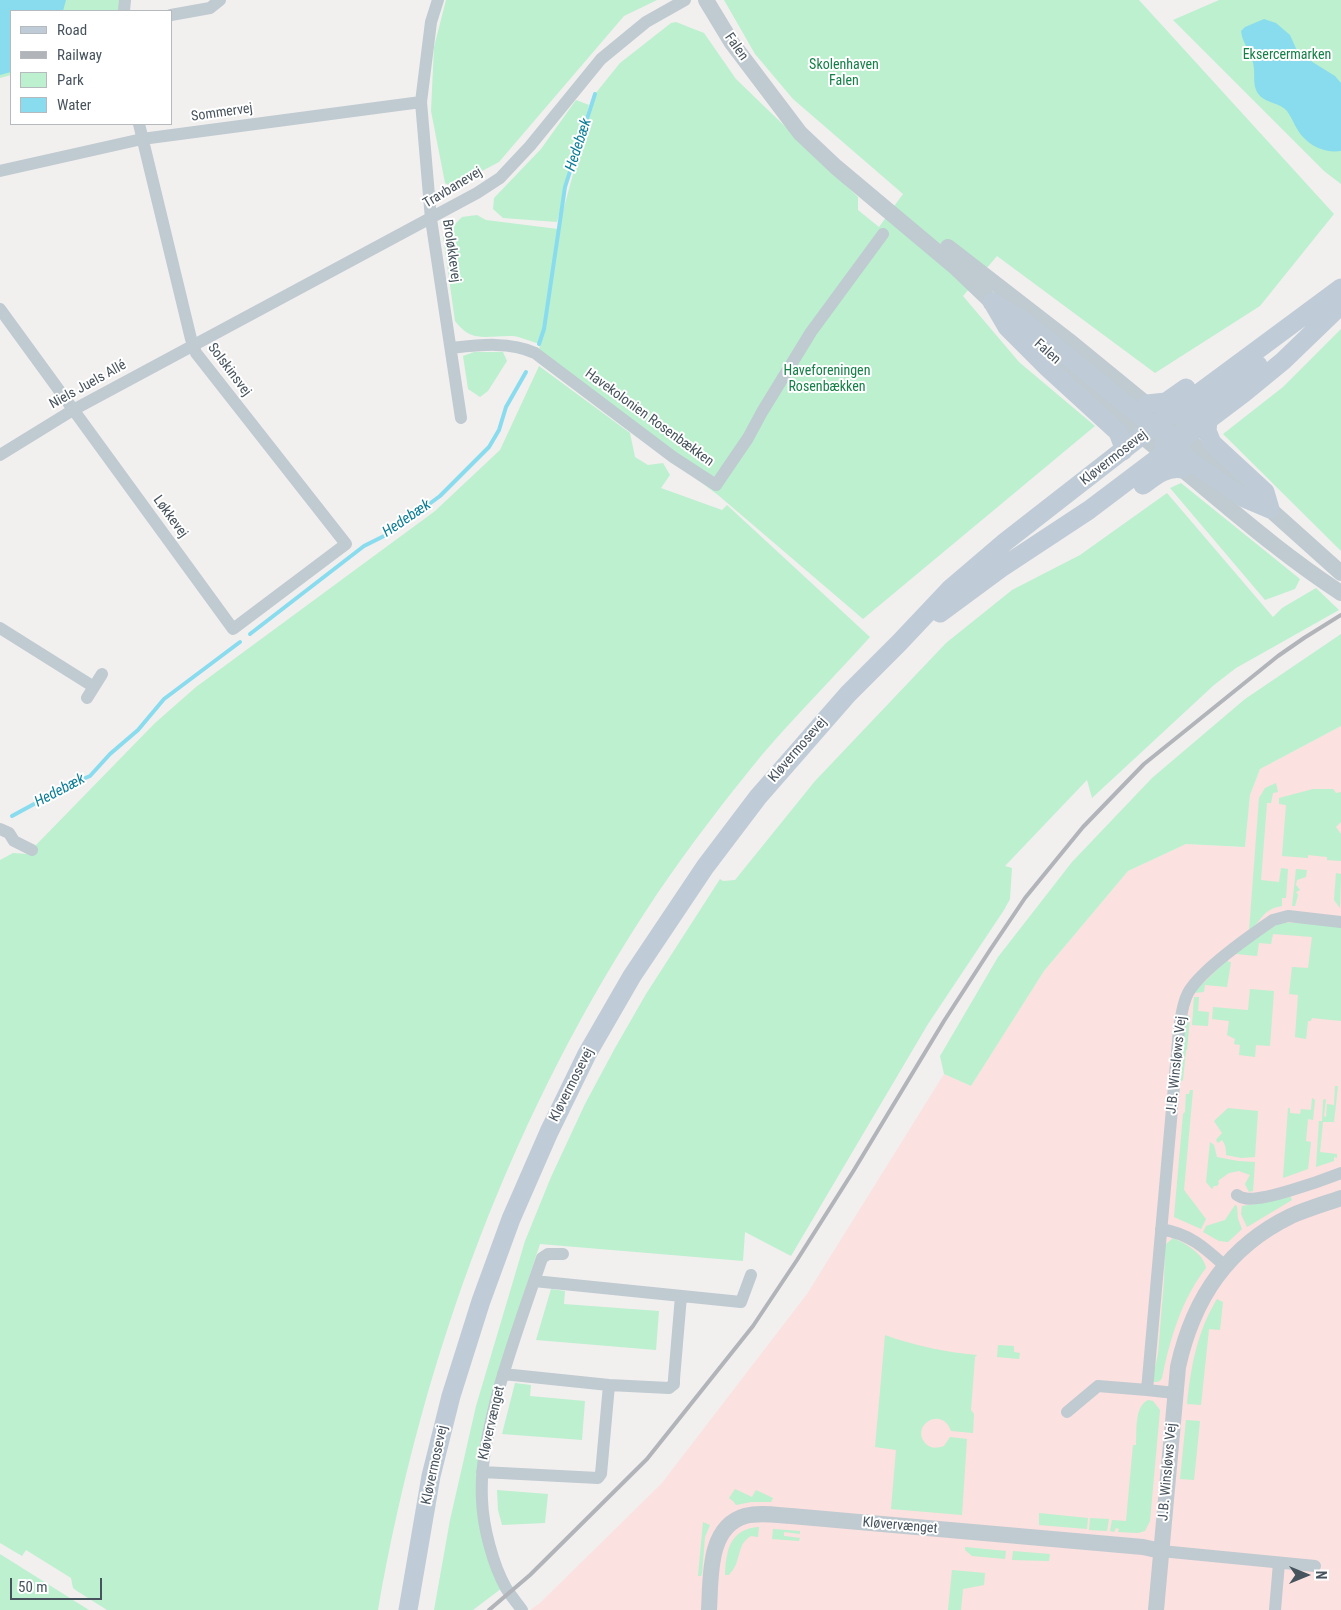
<!DOCTYPE html>
<meta charset="utf-8">
<style>
body{margin:0}
#map{position:relative;width:1341px;height:1610px;overflow:hidden;background:#f2efef;font-family:"Roboto Condensed",sans-serif}
canvas{display:block}
.legend{position:absolute;left:10px;top:10px;width:162px;height:115px;box-sizing:border-box;background:#fff;border:1px solid #b5babe;margin:0;padding:6px 9px;list-style:none;font-size:15px;color:#47535d}
.legend li{display:flex;align-items:center;gap:10px;height:25px}
.legend b{width:25px;border:1px solid #b5babe}
.north{position:absolute;left:1281px;top:1550px;width:50px;height:50px;-webkit-text-stroke:4px #fff;paint-order:stroke;rotate:90deg;font-size:14px;font-weight:700;line-height:20px;text-align:center;color:#47535d}
.north::after{content:'';display:block;margin:auto;width:18px;height:22px;background:#47535d;clip-path:polygon(50% 0,100% 100%,50% 72%,0 100%)}
.scale{position:absolute;left:10px;top:1578px;width:92px;height:22px;box-sizing:border-box;border:2px solid #47535d;border-top:0;padding-left:6px;font-size:15px;line-height:18px;white-space:nowrap;color:#47535d;-webkit-text-stroke:4px #fff;paint-order:stroke}
</style>
<div id="map">
<canvas width="1341" height="1610"></canvas>
<ul class="legend">
<li><b style="height:6px;background:#bfcbd6"></b>Road</li>
<li><b style="height:6px;background:#b1b4b9"></b>Railway</li>
<li><b style="height:14px;background:#bcf0cf"></b>Park</li>
<li><b style="height:14px;background:#89dcee"></b>Water</li>
</ul>
<div class="north">N</div>
<div class="scale">50 m</div>
</div>
<script>
const c = document.querySelector('canvas').getContext('2d');
c.lineJoin = 'round';
function fill(path, color) {
  c.fillStyle = color;
  c.fill(path, 'evenodd');
}
function trace(path, color, width, dash) {
  c.strokeStyle = color;
  c.lineWidth = width;
  c.lineCap = dash ? 'butt' : 'round';
  c.setLineDash(dash || []);
  c.stroke(path);
}
function label(font, color, halo, rows, align = 'center') {
  c.font = font + ' "Roboto Condensed",sans-serif';
  c.lineWidth = 4;
  c.setLineDash([]);
  c.textBaseline = 'middle';
  c.strokeStyle = halo;
  c.fillStyle = color;
  for (const [text, x, y, turn = 0] of rows) {
    c.save();
    c.translate(x, y);
    c.rotate((+turn || 0) * Math.PI / 180);
    c.textAlign = isNaN(turn) ? turn : align;
    if (halo) c.strokeText(text, 0, 0);
    c.fillText(text, 0, 0);
    c.restore();
  }
}
fill(new Path2D(`
 M 1341,726 L 1341,1610 L 530,1610 L 540,1603 L 662,1483 L 807,1294 L 944,1074 L 971,1086 L 1044,971 L 1128,871 L 1186,844 L 1245,847 L 1250,795 L 1260,769 Z`), '#fbe1df');
fill(new Path2D(`
 M 0,0 L 120,0 L 119,11 L 11,11 L 11,75 L 0,78 Z
 M 446,0 L 657,0 L 624,16 L 499,162 L 452,187 L 445,183 L 431,111 L 434,47 Z
 M 724,0 L 1139,0 L 1334,214 L 1260,306 L 1155,373 L 997,256 L 963,296 L 1019,362 L 1095,426 L 863,619 L 718,495 L 537,362 L 540,344 C 531,342 522,337 513,336 C 487,335 472,344 455,321 L 443,236 L 462,217 L 477,215 L 486,220 L 558,229 L 595,94 L 620,63 L 671,23 L 676,22 L 704,33 L 736,79 L 858,197 L 858,210 L 879,227 L 903,194 L 793,99 L 755,54 Z
 M 1219,0 L 1341,0 L 1341,184 L 1324,171 L 1173,20 Z
 M 576,100 L 589,105 L 557,222 L 503,218 L 493,209 L 494,198 L 541,149 Z
 M 1341,329 L 1341,551 L 1223,434 L 1283,387 Z
 M 474,352 L 503,352 L 507,361 L 488,391 L 480,397 L 468,389 L 463,356 Z
 M 539,366 L 630,433 L 635,457 L 648,465 L 663,463 L 670,475 L 661,488 L 722,510 L 727,505 L 870,637 C 834,677 796,715 761,756 C 725,800 689,847 657,894 C 512,1111 423,1354 378,1610 L 107,1610 L 77,1591 L 73,1588 L 71,1578 L 26,1550 L 22,1556 L 0,1543 L 0,860 L 13,853 L 29,854 L 36,845 L 155,723 L 196,687 L 435,511 L 500,450 Z
 M 1181,483 L 1300,579 L 1295,589 L 1265,600 L 1170,488 Z
 M 1167,493 L 1273,617 L 1282,608 L 1316,588 L 1339,610 L 1236,668 L 1214,685 L 1092,798 L 1087,780 L 1005,866 L 1012,868 L 1010,899 L 1004,910 L 928,1024 L 791,1256 L 745,1232 L 743,1261 L 540,1244 L 503,1357 L 478,1461 L 502,1588 L 473,1610 L 434,1610 L 450,1520 L 476,1406 L 525,1241 L 551,1177 L 585,1104 L 615,1048 L 646,994 L 720,879 L 723,881 L 735,880 L 815,781 L 946,643 L 1012,590 L 1080,555 Z
 M 1341,634 L 1341,726 L 1260,769 L 1250,795 L 1245,847 L 1186,844 L 1128,871 L 1044,971 L 971,1086 L 944,1074 L 940,1056 L 998,957 L 1072,862 L 1152,778 L 1245,699 Z
 M 1276,783 L 1278,792 L 1273,793 L 1271,803 L 1267,803 L 1261,880 L 1279,882 L 1281,868 L 1288,869 L 1286,898 L 1282,898 L 1282,906 C 1262,909 1263,920 1249,931 L 1259,798 L 1265,788 Z
 M 1313,789 L 1333,789 L 1336,793 L 1341,792 L 1341,822 L 1336,827 L 1341,834 L 1341,861 L 1327,860 L 1327,857 L 1308,855 L 1308,858 L 1282,856 L 1286,805 L 1279,804 L 1279,798 Z
 M 1296,869 L 1307,870 L 1306,877 L 1297,880 L 1296,885 L 1300,890 L 1296,892 L 1298,895 L 1295,906 L 1292,906 Z
 M 1336,873 L 1341,874 L 1340,908 L 1334,900 Z
 M 1281,922 L 1341,926 L 1341,1021 L 1312,1018 L 1311,1021 L 1308,1021 L 1306,1039 L 1295,1037 L 1298,995 L 1289,994 L 1292,967 L 1308,968 L 1312,937 L 1273,934 L 1271,944 L 1259,943 L 1257,956 L 1236,954 L 1242,948 Z
 M 1226,961 L 1231,962 L 1227,987 L 1205,985 L 1204,992 L 1193,993 Z
 M 1250,989 L 1274,991 L 1270,1046 L 1256,1045 L 1255,1057 L 1239,1055 L 1240,1045 L 1234,1044 L 1235,1039 L 1227,1035 L 1229,1021 L 1212,1019 L 1213,1007 L 1248,1010 Z
 M 1194,997 L 1199,997 L 1198,1011 L 1209,1012 L 1208,1026 L 1192,1025 Z
 M 1186,1015 L 1190,1016 L 1187,1050 L 1186,1050 L 1183,1080 L 1180,1082 Z
 M 1335,1086 L 1338,1086 L 1334,1122 L 1323,1122 L 1320,1152 L 1337,1154 L 1337,1158 L 1334,1157 L 1334,1161 L 1316,1167 L 1319,1121 L 1322,1121 L 1323,1100 L 1326,1099 L 1324,1116 L 1326,1117 L 1327,1104 L 1334,1105 Z
 M 1190,1090 L 1193,1090 L 1184,1190 L 1206,1219 L 1201,1229 L 1174,1217 L 1183,1114 L 1185,1112 L 1186,1094 L 1189,1094 Z
 M 1312,1098 L 1315,1100 L 1313,1120 L 1308,1119 L 1306,1141 L 1311,1142 L 1308,1169 L 1283,1178 L 1288,1108 L 1290,1108 L 1290,1113 L 1300,1114 L 1301,1109 L 1311,1110 Z
 M 1228,1108 L 1258,1111 L 1255,1157 L 1241,1158 L 1226,1155 C 1226,1150 1226,1145 1222,1140 L 1218,1143 L 1216,1140 L 1222,1133 L 1214,1121 Z
 M 1210,1142 L 1214,1145 L 1217,1157 L 1238,1161 L 1255,1162 L 1253,1191 L 1249,1192 L 1245,1184 L 1250,1175 L 1239,1171 L 1229,1173 L 1219,1180 L 1218,1182 L 1219,1183 L 1217,1186 L 1214,1186 L 1212,1189 L 1206,1182 Z
 M 1290,1195 L 1292,1200 L 1247,1227 L 1241,1214 L 1242,1206 L 1267,1202 Z
 M 1235,1205 L 1237,1206 L 1238,1219 L 1242,1229 L 1228,1242 L 1219,1241 L 1203,1232 L 1206,1226 L 1225,1220 Z
 M 1173,1238 C 1185,1243 1204,1254 1206,1268 C 1181,1300 1170,1339 1162,1378 C 1160,1382 1156,1383 1152,1381 L 1158,1354 L 1164,1281 L 1165,1245 Z
 M 551,1289 L 565,1291 L 564,1304 L 659,1311 L 656,1350 L 536,1340 Z
 M 1217,1299 L 1223,1302 L 1220,1330 L 1209,1329 L 1201,1405 L 1187,1404 C 1191,1366 1197,1332 1217,1299 Z
 M 885,1335 C 915,1346 945,1352 977,1355 L 975,1357 L 971,1410 L 974,1414 L 973,1433 L 951,1431 C 942,1405 909,1426 926,1444 C 931,1449 937,1448 944,1446 L 950,1437 L 967,1439 L 962,1515 L 891,1509 L 896,1450 L 875,1447 Z
 M 998,1345 L 1014,1346 L 1014,1352 L 1020,1353 L 1019,1359 L 997,1357 Z
 M 515,1383 L 531,1385 L 530,1396 L 585,1401 L 582,1440 L 502,1434 Z
 M 1148,1400 L 1153,1401 L 1160,1410 L 1150,1521 L 1145,1531 L 1138,1533 L 1118,1532 L 1119,1529 L 1116,1528 L 1114,1532 L 1110,1531 L 1112,1520 L 1126,1521 L 1133,1445 L 1136,1445 C 1137,1431 1134,1407 1148,1400 Z
 M 1186,1420 L 1200,1421 L 1194,1480 L 1180,1479 Z
 M 735,1489 L 752,1497 L 756,1490 L 773,1498 L 771,1502 L 751,1502 L 736,1505 L 733,1501 L 729,1498 Z
 M 497,1490 L 548,1494 L 545,1523 L 502,1525 L 498,1510 Z
 M 1039,1513 L 1088,1518 L 1087,1529 L 1039,1525 Z
 M 1090,1518 L 1109,1519 L 1107,1531 L 1089,1530 Z
 M 703,1522 L 710,1525 L 705,1537 L 702,1574 L 701,1576 L 698,1576 Z
 M 759,1527 L 758,1537 L 751,1536 C 740,1543 741,1550 737,1561 C 736,1566 732,1571 729,1575 L 725,1575 C 726,1550 730,1529 759,1527 Z
 M 773,1529 L 800,1531 L 800,1534 L 784,1532 L 784,1536 L 800,1538 L 799,1541 L 772,1539 Z
 M 965,1547 L 1006,1551 L 1005,1559 L 972,1556 L 965,1550 Z
 M 1013,1551 L 1050,1554 L 1049,1561 L 1012,1560 Z
 M 0,1554 L 89,1610 L 0,1610 Z
 M 952,1570 L 985,1573 L 984,1585 L 963,1589 L 961,1610 L 948,1610 Z`), '#bcf0cf');
fill(new Path2D(`
 M 0,0 L 66,0 L 63,11 L 11,11 L 11,72 L 0,75 Z
 M 1264,19 L 1276,23 L 1290,35 L 1298,53 L 1335,76 L 1341,83 L 1341,151 C 1327,153 1313,148 1303,137 C 1296,130 1293,119 1287,111 C 1280,103 1267,103 1260,96 C 1251,86 1256,74 1253,63 C 1251,51 1242,43 1241,31 L 1245,27 Z`), '#89dcee');
trace(new Path2D(`
 M 539,344 L 544,329 L 565,187 L 595,94
 M 250,634 L 364,546 L 390,533 L 440,496 L 489,447 L 499,430 L 506,407 L 526,372
 M 12,816 L 69,785 L 90,776 L 110,754 L 138,730 L 164,699 L 240,642`), '#89dcee', 4);
trace(new Path2D(`
 M 438,0 L 431,22 L 421,102 L 431,219 L 461,418
 M 124,11 L 125,0
 M 171,15 L 210,8 L 220,0
 M 0,171 L 142,139 L 421,102
 M 0,309 L 233,629 L 346,544 L 196,353 L 191,339 L 139,124
 M 451,348 C 478,345 510,341 535,353 L 673,457 L 716,485 L 748,438 L 762,412 L 811,332 L 883,234
 M 0,455 L 73,410 L 477,193 L 500,178 L 530,146 L 601,59 L 646,22 L 685,0
 M 0,628 L 94,687
 M 87,698 L 102,674
 M 0,829 L 9,833 L 14,841 L 32,850
 M 1237,1195 C 1239,1196 1241,1198 1244,1198 C 1260,1203 1323,1180 1341,1173
 M 1161,1229 C 1190,1234 1204,1247 1225,1266
 M 534,1281 L 741,1302 L 751,1275
 M 503,1374 L 609,1385 L 669,1388 L 674,1384 L 674,1379 L 681,1296
 M 1175,1393 L 1147,1390 L 1179,1030 C 1181,1018 1182,1004 1188,993 C 1200,971 1251,935 1273,920 L 1288,916 L 1341,922
 M 1067,1412 L 1098,1386 L 1147,1390
 M 482,1472 L 598,1478 L 601,1474 L 609,1385
 M 1161,1551 L 1315,1566
 M 522,1610 C 517,1603 511,1596 506,1588 C 493,1565 483,1527 482,1500 C 480,1463 489,1428 498,1392 C 511,1346 527,1302 542,1258 L 548,1254 L 563,1254
 M 1275,1610 L 1279,1563`), '#bfcad1', 12);
trace(new Path2D(`
 M 706,0 L 732,43 L 800,133 L 836,167 L 954,266 L 1000,310
 M 948,247 L 1068,340 L 1156,412
 M 1030,336 C 1080,382 1130,427 1182,469 C 1234,512 1284,556 1341,593
 M 1177,430 L 1274,513 L 1341,573
 M 709,1610 C 711,1579 707,1527 745,1516 C 760,1512 776,1515 791,1516 L 1143,1547 L 1161,1551
 M 1156,1610 L 1178,1367 C 1193,1299 1227,1247 1291,1216 C 1307,1209 1324,1204 1341,1198`), '#bfcad1', 16);
trace(new Path2D(`
 M 992,302 L 1024,321 L 1154,427 L 1172,436 L 1186,437
 M 993,303 L 1007,327 L 1048,368 L 1118,432 L 1123,445 L 1123,451
 M 1147,404 L 1166,402 L 1186,388
 M 1208,420 L 1207,431 L 1212,443 L 1265,492 L 1270,509
 M 1185,422 L 1258,365
 M 1164,443 L 1175,446 L 1191,462 L 1244,498 L 1270,509
 M 1143,485 C 1155,476 1167,466 1182,469
 M 940,613 L 1001,568 L 1089,510 L 1244,393 L 1283,361 L 1341,305
 M 408,1610 L 431,1476 L 451,1396 L 481,1301 L 511,1219 L 549,1132 L 587,1054 L 632,976 L 705,867 L 758,797 L 848,694 L 899,643 L 950,589 L 1005,542 L 1141,436 L 1341,288`), '#bfcbd6', 19);
trace(new Path2D(`
 M 489,1610 L 530,1575 L 647,1459 L 753,1326 L 797,1260 L 854,1170 L 944,1021 L 990,950 L 1025,898 L 1083,827 L 1144,764 L 1278,656 L 1304,638 L 1341,615`), '#b1b4b9', 4);
label('14px', '#47535d', '#fff', [
 ["Falen",736,47,55],
 ["Sommervej",222,113,-8],
 ["Travbanevej",453,188,-31],
 ["Broløkkevej",451,251,82],
 ["Falen",1047,352,42],
 ["Solskinsvej",229,370,53],
 ["Niels Juels Allé",88,385,-29],
 ["Havekolonien Rosenbækken",649,418,36],
 ["Kløvermosevej",1114,458,-38],
 ["Løkkevej",170,517,54],
 ["Kløvermosevej",798,750,-49],
 ["J.B. Winsløws Vej",1177,1065,-84],
 ["Kløvermosevej",572,1085,-63],
 ["Kløvervænget",492,1423,-77],
 ["Kløvermosevej",435,1465,-78],
 ["J.B. Winsløws Vej",1168,1472,-85],
 ["Kløvervænget",900,1526,5]
]);
label('14px', '#158047', '#fff', [
 ["Eksercermarken",1287,55],
 ["Skolenhaven",844,65],
 ["Falen",844,81],
 ["Haveforeningen",827,371],
 ["Rosenbækken",827,387]
]);
label('italic 15px', '#0a7d96', '#fff', [
 ["Hedebæk",579,145,-72],
 ["Hedebæk",407,519,-34],
 ["Hedebæk",60,791,-28]
]);
</script>
